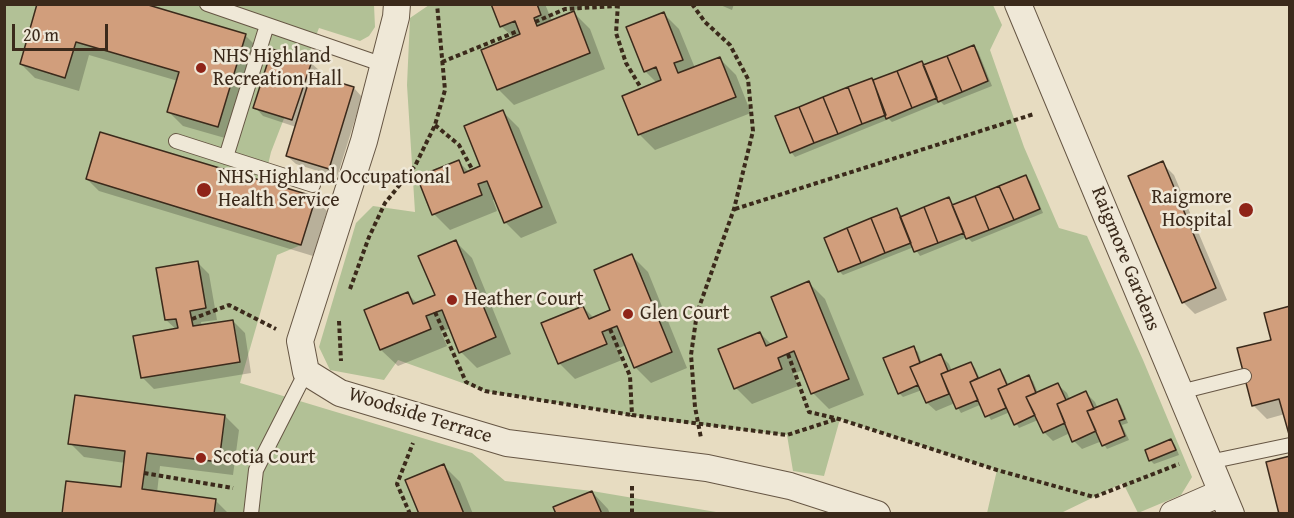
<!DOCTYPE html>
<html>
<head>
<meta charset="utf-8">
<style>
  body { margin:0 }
  #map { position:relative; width:1294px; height:518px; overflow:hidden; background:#e7dcc1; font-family:"Gentium Book Plus",serif }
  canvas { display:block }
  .frame { position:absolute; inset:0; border:6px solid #3b2a1b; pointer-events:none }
  .scale { position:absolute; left:12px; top:24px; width:96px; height:27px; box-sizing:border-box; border:3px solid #3b2a1b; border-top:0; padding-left:8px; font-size:18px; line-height:21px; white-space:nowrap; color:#3b2a1b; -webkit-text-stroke:4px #efe8d7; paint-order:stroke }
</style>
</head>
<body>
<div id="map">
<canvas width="1294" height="518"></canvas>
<div class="frame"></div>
<div class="scale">20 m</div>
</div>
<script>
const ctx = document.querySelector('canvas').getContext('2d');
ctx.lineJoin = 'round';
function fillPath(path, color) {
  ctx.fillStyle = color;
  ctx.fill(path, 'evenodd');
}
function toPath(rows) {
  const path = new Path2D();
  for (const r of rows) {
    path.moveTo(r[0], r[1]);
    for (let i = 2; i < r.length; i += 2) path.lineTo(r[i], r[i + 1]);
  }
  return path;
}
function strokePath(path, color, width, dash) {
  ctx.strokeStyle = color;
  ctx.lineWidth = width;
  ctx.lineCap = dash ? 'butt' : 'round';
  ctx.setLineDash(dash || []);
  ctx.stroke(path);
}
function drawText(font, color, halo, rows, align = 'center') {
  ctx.font = font + ' "Gentium Book Plus",serif';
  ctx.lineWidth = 5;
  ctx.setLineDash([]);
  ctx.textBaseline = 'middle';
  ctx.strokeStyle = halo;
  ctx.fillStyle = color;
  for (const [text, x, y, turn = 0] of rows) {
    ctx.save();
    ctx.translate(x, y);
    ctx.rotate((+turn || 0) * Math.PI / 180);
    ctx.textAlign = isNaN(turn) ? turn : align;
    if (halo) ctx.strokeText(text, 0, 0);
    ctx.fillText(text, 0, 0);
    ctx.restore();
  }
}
const green = toPath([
  [4,5,374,5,375,27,369,36,360,41,319,28,271,152,264,182,301,245,277,255,240,383,472,453,505,481,592,491,722,513,5,513],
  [429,5,993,5,1002,25,990,50,1024,147,1059,228,1087,236,1143,360,1192,477,1181,495,1138,513,1123,483,1061,513,987,513,997,470,840,419,824,476,793,471,787,435,661,420,485,391,398,360,384,380,330,370,319,347,356,223,373,206,415,212,407,85,410,18]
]);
const shadow = toPath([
  [39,4,245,35,259,49,232,140,183,126,169,112,178,81,89,55,79,91,35,78,21,64],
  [493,4,545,4,552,21,574,13,590,29,605,69,514,105,498,89,514,38,501,26],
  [567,4,588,4,573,11],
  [718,4,734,4,732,10],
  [663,13,679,29,695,68,720,59,736,75,751,113,655,150,639,134,657,83,645,71],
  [973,47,978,51,992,86,944,105,941,102,892,122,889,119,795,157,791,152,872,80,873,82,921,63,925,66],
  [311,63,320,71,318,77,354,88,362,97,337,177,296,164,287,156,296,127,263,116,255,107],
  [503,112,519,128,557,223,521,238,505,222,496,199,493,200,497,211,450,230,434,214,459,162,469,172,482,167],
  [1162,163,1174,175,1227,300,1195,314,1183,302],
  [1025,177,1030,181,1043,213,972,242,967,237,920,256,914,247,843,275,839,271,896,210,902,218,949,199,954,206],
  [87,179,315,199,327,211,313,256,99,191],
  [456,242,472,258,511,354,477,368,461,352,451,328,441,332,447,346,398,366,381,350,365,311,408,294,418,304,437,296],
  [632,256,648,272,687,368,651,383,635,367,626,345,617,349,622,360,575,379,559,363,583,307,594,318,612,311],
  [197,262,209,274,217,320,201,322,202,326,233,321,245,333,251,373,154,389,142,377,177,330,166,320],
  [809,283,825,299,864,395,829,409,813,393,803,370,793,374,798,386,752,404,736,388,760,333,772,345,789,338],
  [1273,341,1285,414,1267,419,1253,405],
  [913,348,918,352,922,364,941,356,949,364,952,371,971,363,975,368,980,379,1000,370,1004,375,1009,386,1028,377,1033,381,1038,393,1058,385,1067,393,1070,400,1086,393,1095,402,1098,409,1117,401,1121,405,1128,423,1122,425,1129,440,1107,449,1102,441,1082,449,1074,441,1070,433,1053,441,1044,432,1038,420,1019,428,1010,412,991,420,982,404,961,413,955,403,936,411,927,403,922,390,903,397,899,393],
  [225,416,239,430,233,475,160,466,157,493,215,500,229,514,64,514,122,489,125,463,84,457,70,443],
  [1171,441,1175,445,1179,455,1154,464,1150,460],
  [444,466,460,482,473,514,421,514],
  [592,492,608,509,610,514,558,514]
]);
const building = toPath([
  [37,4,145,4,246,34,218,127,167,112,179,72,76,42,65,78,20,64,37,4],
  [491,4,537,4,541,15,534,18,537,26,574,11,590,53,497,90,481,50,520,34,515,21,500,27,491,4],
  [664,12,683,60,674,63,678,73,720,57,736,97,638,135,622,96,661,80,656,67,644,72,626,27,664,12],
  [974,45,988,81,962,92,947,56,974,45],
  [272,49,312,61,292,120,253,108,272,49],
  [947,56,962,92,938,102,923,65,947,56],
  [922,61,937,98,912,108,897,71,922,61],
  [897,71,912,108,886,119,873,80,897,71],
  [311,74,354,87,329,169,286,156,311,74],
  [872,78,886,115,862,124,848,87,872,78],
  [848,87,862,124,838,134,823,97,848,87],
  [823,97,838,134,814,143,799,107,823,97],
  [799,107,814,143,790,153,775,116,799,107],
  [503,110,542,207,504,223,487,181,478,184,482,195,432,215,417,177,459,160,464,173,480,166,464,126,503,110],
  [100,132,316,197,301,245,86,179,100,132],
  [1163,161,1216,288,1182,303,1128,176,1163,161],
  [1026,175,1040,209,1014,220,999,186,1026,175],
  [999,186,1014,220,989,230,975,196,999,186],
  [975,196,989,230,966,239,952,205,975,196],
  [949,197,964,233,938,243,924,207,949,197],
  [924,207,938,243,914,252,900,217,924,207],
  [897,208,911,243,885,253,871,218,897,208],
  [871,218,885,253,861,263,847,228,871,218],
  [847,228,861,263,838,272,824,238,847,228],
  [456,240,496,337,459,353,442,310,426,316,431,329,380,350,364,310,408,292,413,304,435,295,418,256,456,240],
  [632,254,672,352,634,368,617,326,602,332,607,344,558,364,541,323,583,306,589,319,610,310,594,270,632,254],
  [198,261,206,308,190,311,193,326,233,320,240,362,141,378,133,336,178,328,176,319,165,320,156,268,198,261],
  [809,281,849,379,811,394,794,351,778,358,782,369,734,389,718,349,760,332,766,346,787,337,771,297,809,281],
  [1290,306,1290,438,1279,399,1252,406,1237,348,1271,340,1264,313,1290,306],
  [914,346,920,363,910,367,918,385,898,394,883,358,914,346],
  [941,354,948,371,941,374,949,394,926,403,910,367,941,354],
  [971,362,978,378,970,382,978,400,956,409,941,374,971,362],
  [1000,369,1007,385,998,389,1006,408,985,417,970,382,1000,369],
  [1029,375,1036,393,1026,397,1035,415,1014,425,998,389,1029,375],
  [1058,383,1066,400,1057,404,1065,423,1043,433,1026,397,1058,383],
  [1086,391,1094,409,1087,411,1096,431,1072,442,1057,404,1086,391],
  [75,395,225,415,219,462,147,453,142,489,216,499,214,514,62,514,66,481,121,487,125,451,68,444,75,395],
  [1117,399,1125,419,1119,421,1125,436,1102,446,1087,411,1117,399],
  [1171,439,1176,450,1149,461,1145,450,1171,439],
  [1290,456,1290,514,1279,514,1266,462,1290,456],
  [444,464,464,514,419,514,405,480,444,464],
  [592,491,602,514,556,514,553,507,592,491]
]);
const path = toPath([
  [618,4,616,33,626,63,641,88],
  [692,4,705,22,730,45,748,79,753,131,734,209,697,313,691,355,695,407,701,438],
  [535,22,565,9,617,6],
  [442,62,518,31],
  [435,125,459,145,472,169],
  [735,209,1034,114],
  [350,289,369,237,385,203,415,166,435,125,445,90,437,4],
  [435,312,466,382,485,391,632,415],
  [192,319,229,305,276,329],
  [339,321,341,361],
  [610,329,630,376,632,415,787,435,837,419],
  [788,354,809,412,839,419,997,470,1094,497,1179,464],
  [144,473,233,488],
  [632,486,632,514],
  [410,514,397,484,413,443]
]);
const service = toPath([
  [207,4,384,65],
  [176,141,313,185],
  [226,157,267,25],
  [1180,392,1244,376],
  [1209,462,1290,445],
  [251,514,256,470,306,372]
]);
const minor = toPath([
  [397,4,396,17,364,141,300,341,306,372,340,393,507,443,707,468,790,486,877,514],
  [1018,4,1231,514],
  [1173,514,1221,493]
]);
const markers = [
  [201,68,6,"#8f2418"],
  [204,190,8,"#8f2418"],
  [1246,210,8,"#8f2418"],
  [452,300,6,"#8f2418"],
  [628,314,6,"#8f2418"],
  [201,458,6,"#8f2418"]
];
const poiNames = [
  ["NHS Highland",213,57],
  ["Recreation Hall",213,80],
  ["NHS Highland Occupational",218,178],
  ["Health Service",218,201],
  ["Raigmore",1232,198,"right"],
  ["Hospital",1232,221,"right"],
  ["Heather Court",464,300],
  ["Glen Court",640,314],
  ["Scotia Court",213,458]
];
const streetNames = [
  ["Raigmore Gardens",1125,259,68],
  ["Woodside Terrace",420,416,17]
];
fillPath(green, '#b2c196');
fillPath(shadow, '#0003');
fillPath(building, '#d19e7c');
strokePath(building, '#3b2a1b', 1.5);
strokePath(service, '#665644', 16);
strokePath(minor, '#665644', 28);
strokePath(path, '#3b2a1b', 4, [4.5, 3]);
strokePath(service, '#efe8d7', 14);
strokePath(minor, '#efe8d7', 26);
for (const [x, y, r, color] of markers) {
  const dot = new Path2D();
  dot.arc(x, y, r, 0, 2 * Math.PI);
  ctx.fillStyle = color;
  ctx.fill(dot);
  strokePath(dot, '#efe8d7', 2);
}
drawText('20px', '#3b2a1b', '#efe8d7', poiNames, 'left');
drawText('20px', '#3b2a1b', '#efe8d7', streetNames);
</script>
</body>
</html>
